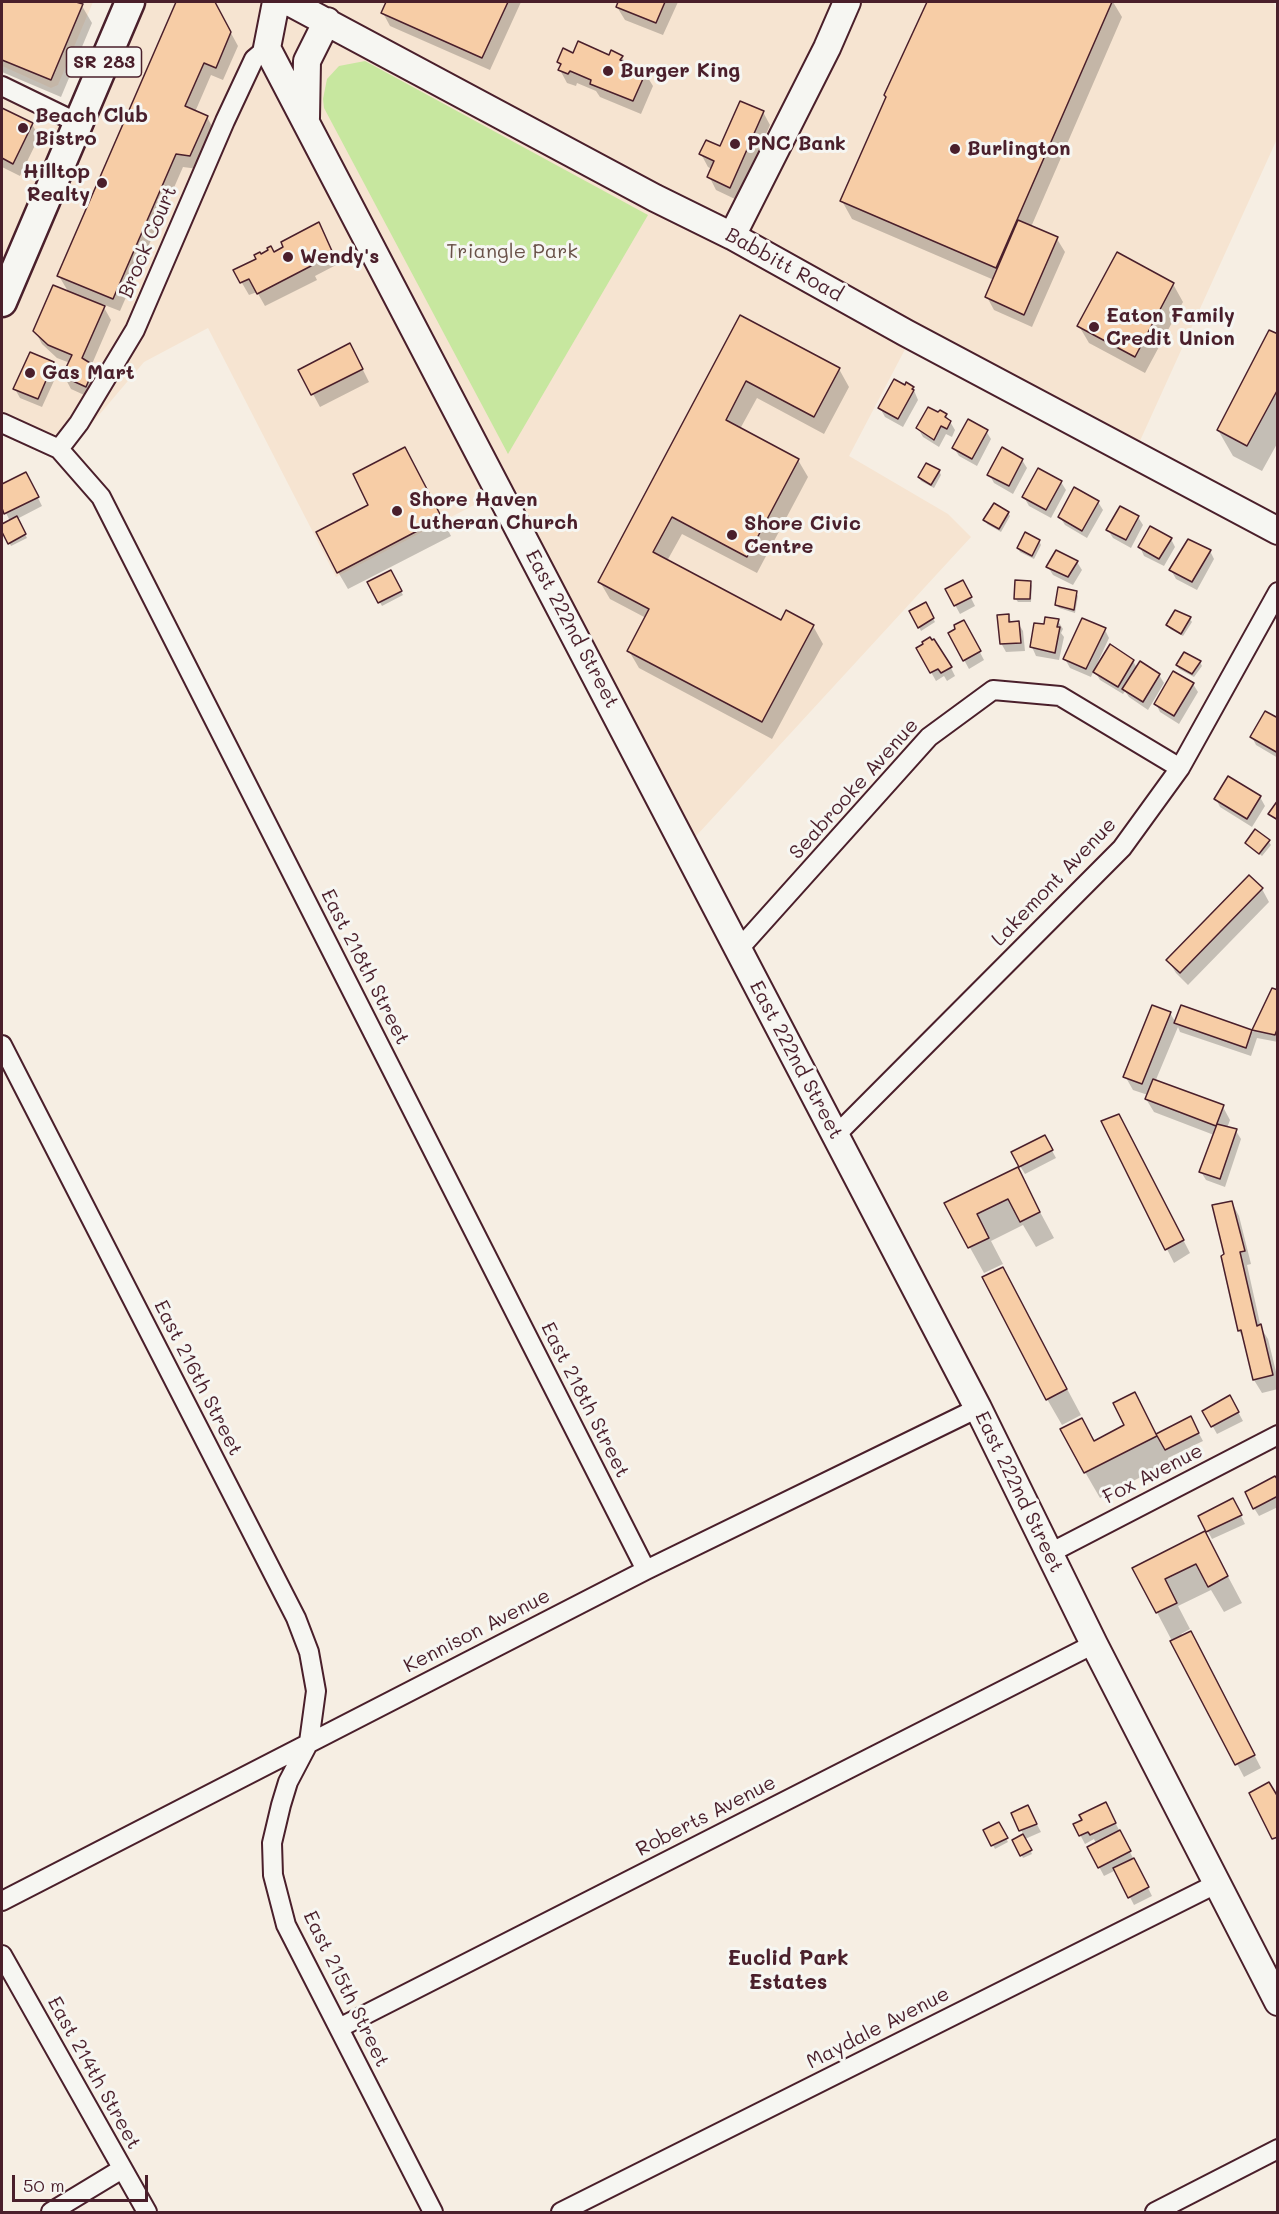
<!DOCTYPE html>
<html>
<head>
<meta charset="utf-8">
<style>
  body { margin:0 }
  #map { position:relative; width:1279px; height:2214px; overflow:hidden; background:#f6eee3; font-family:Mali,sans-serif }
  canvas { display:block }
  .frame { position:absolute; inset:0; border:3px solid #4a1f2b; pointer-events:none }
  .scale { position:absolute; left:12px; top:2175px; width:136px; height:27px; box-sizing:border-box; border:3px solid #4a1f2b; border-top:0; padding-left:8px; font-size:18px; line-height:21px; white-space:nowrap; color:#4a1f2b; -webkit-text-stroke:4px #f6f6f2; paint-order:stroke }
</style>
</head>
<body>
<div id="map">
<canvas width="1279" height="2214"></canvas>
<div class="frame"></div>
<div class="scale">50 m</div>
</div>
<script>
const ctx = document.querySelector('canvas').getContext('2d');
ctx.lineJoin = 'round';
function fillPath(path, color) {
  ctx.fillStyle = color;
  ctx.fill(path, 'evenodd');
}
function toPath(rows) {
  const path = new Path2D();
  for (const r of rows) {
    path.moveTo(r[0], r[1]);
    for (let i = 2; i < r.length; i += 2) path.lineTo(r[i], r[i + 1]);
  }
  return path;
}
function strokePath(path, color, width, dash) {
  ctx.strokeStyle = color;
  ctx.lineWidth = width;
  ctx.lineCap = dash ? 'butt' : 'round';
  ctx.setLineDash(dash || []);
  ctx.stroke(path);
}
function drawText(font, color, halo, rows, align = 'center') {
  ctx.font = font + ' Mali,sans-serif';
  ctx.lineWidth = 6;
  ctx.setLineDash([]);
  ctx.textBaseline = 'middle';
  ctx.strokeStyle = halo;
  ctx.fillStyle = color;
  for (const [text, x, y, turn = 0] of rows) {
    ctx.save();
    ctx.translate(x, y);
    ctx.rotate((+turn || 0) * Math.PI / 180);
    ctx.textAlign = isNaN(turn) ? turn : align;
    if (halo) ctx.strokeText(text, 0, 0);
    ctx.fillText(text, 0, 0);
    ctx.restore();
  }
}
const built = toPath([
  [2,2,93,2,58,85,51,88,2,66],
  [130,2,1273,2,1277,11,1277,139,1134,454,912,336,849,456,948,514,971,537,686,847,499,492,336,577,208,328,144,362,65,455,2,423,2,86,78,123]
]);
const green = toPath([
  [365,61,648,215,508,454,324,108,323,99,327,79,339,66]
]);
const shadow = toPath([
  [2,2,72,2,82,6,92,23,61,97,2,72],
  [177,2,214,2,238,46,223,80,211,75,195,112,207,117,214,130,198,169,183,167,120,311,102,304,111,320,92,364,101,380,93,399,71,389,64,376,70,363,57,358,42,344,35,331,69,293,59,276],
  [388,2,521,2,490,70,390,26,383,13],
  [620,2,678,2,663,35,625,20,617,7],
  [929,2,1113,2,1122,17,1031,227,1057,239,1065,252,1032,327,994,310,987,297,994,280,852,219,842,201],
  [574,55,622,57,626,65,645,73,653,86,641,114,600,97,596,91,577,83,576,86,567,83,560,70,562,66,559,61],
  [2,109,32,124,39,137,20,176,2,167],
  [763,112,770,125,737,200,716,190,709,176,712,169,708,167,701,154,721,148],
  [318,224,338,264,315,276,317,280,265,306,257,292,249,295,235,271,258,260,261,256,273,254],
  [1117,254,1173,284,1183,302,1145,373,1089,343,1079,326],
  [741,317,839,369,849,387,824,434,757,398,740,429,798,460,808,477,757,573,682,534,667,561,782,622,813,626,823,644,772,739,639,668,629,651,646,618,610,599,600,582],
  [1278,336,1278,442,1262,471,1233,456,1218,430],
  [357,358,369,382,320,407,300,370],
  [53,363,58,372,42,407,20,398,15,389],
  [905,387,913,388,918,400,903,427,885,417,880,408],
  [946,415,955,430,952,437,946,434,939,447,923,437,918,428],
  [986,431,991,439,977,466,959,456,954,448],
  [1022,460,1027,468,1013,494,994,483,989,474],
  [415,466,451,536,348,589,338,572,370,505],
  [939,471,941,475,934,488,921,481,919,477],
  [26,474,42,506,17,519,27,538,11,546,2,528,2,526,10,521,2,505,2,486],
  [1061,482,1066,490,1051,518,1029,506,1024,497],
  [1098,502,1103,510,1087,538,1065,525,1060,517],
  [1008,513,1010,516,1001,532,987,524,985,520],
  [1138,517,1143,525,1131,548,1113,538,1108,530],
  [1026,534,1039,541,1041,545,1034,559,1020,552,1018,548],
  [1171,539,1175,547,1164,566,1144,556,1140,547],
  [1210,551,1214,559,1197,590,1176,579,1171,570],
  [1077,562,1082,570,1073,585,1053,575,1048,567],
  [390,572,403,595,382,606,369,583],
  [1030,582,1032,586,1031,602,1018,602,1015,598],
  [947,590,967,590,975,606,960,614],
  [1076,593,1078,596,1075,613,1059,608,1057,605],
  [925,604,935,622,921,631,911,611],
  [1008,615,1012,623,1018,623,1023,631,1025,651,1006,652,1001,643],
  [1190,619,1192,622,1183,636,1170,629,1168,625],
  [1058,621,1063,629,1061,633,1064,637,1059,660,1036,656,1032,647,1045,626],
  [964,622,984,660,969,669,950,634],
  [1105,630,1109,638,1097,664,1133,661,1137,668,1159,675,1164,683,1148,710,1129,697,1125,691,1123,694,1100,680,1094,670,1091,677,1070,668,1065,659],
  [925,645,947,660,955,676,947,681,944,676,936,681,918,649],
  [1200,662,1202,666,1194,677,1179,669,1177,665],
  [1193,684,1198,692,1179,724,1160,712,1156,704],
  [1278,720,1278,758,1256,745,1252,737],
  [1228,778,1260,797,1265,806,1252,827,1220,807,1216,799],
  [1268,841,1271,845,1262,856,1247,843],
  [1262,889,1269,902,1188,985,1176,973,1168,960],
  [1273,990,1278,992,1278,1042,1257,1038,1251,1056,1180,1032,1178,1027,1155,1082,1223,1107,1230,1120,1227,1128,1236,1131,1241,1139,1225,1187,1206,1180,1201,1172,1214,1135,1154,1112,1146,1099,1148,1095,1133,1090,1125,1076,1170,1013,1176,1023,1182,1007,1253,1032],
  [1103,1122,1126,1129,1190,1253,1174,1263],
  [1049,1145,1056,1158,1025,1174,1020,1166],
  [1017,1169,1054,1238,1036,1247,1023,1225,991,1241,1003,1264,984,1273,946,1204],
  [1232,1203,1239,1216,1251,1264,1247,1265,1261,1328,1268,1339,1278,1380,1278,1389,1262,1393,1254,1380,1245,1340,1239,1331,1223,1257,1226,1256],
  [1003,1269,1081,1415,1062,1425,1047,1399],
  [1134,1394,1157,1436,1195,1426,1203,1441,1168,1458,1170,1462,1100,1498,1085,1472,1094,1442,1126,1426],
  [1230,1397,1243,1421,1217,1434,1204,1411],
  [1278,1482,1278,1507,1259,1516,1254,1508],
  [1237,1508,1245,1524,1212,1539,1200,1517],
  [1205,1533,1242,1603,1224,1612,1211,1590,1178,1606,1190,1629,1181,1634,1198,1645,1261,1768,1244,1777,1134,1569],
  [1110,1812,1152,1896,1134,1905,1116,1870,1104,1876,1089,1848,1096,1844,1094,1839,1085,1844,1075,1825],
  [1013,1813,1032,1815,1041,1832,1025,1839,1032,1854,1023,1858,1014,1840,1024,1836],
  [998,1824,1008,1842,995,1849,985,1830]
]);
const building = toPath([
  [2,2,76,2,83,4,51,80,2,60,2,2],
  [176,2,215,2,231,32,216,68,204,63,185,106,208,116,190,156,176,154,113,299,57,276,176,2],
  [386,2,508,2,482,58,381,13,386,2],
  [618,2,665,2,656,23,616,7,618,2],
  [927,2,1112,2,996,268,840,201,886,97,884,95,927,2],
  [578,41,609,55,611,50,623,56,620,60,646,72,633,101,590,84,591,80,570,71,568,74,558,70,561,64,557,62,563,48,573,53,578,41],
  [740,101,764,111,730,188,707,177,714,161,699,154,706,140,720,146,740,101],
  [2,108,33,123,13,164,2,158,2,108],
  [1018,220,1058,237,1024,315,985,297,1018,220],
  [319,222,332,251,309,263,311,266,257,294,249,279,240,283,233,270,256,259,254,255,260,252,261,254,268,250,267,248,271,246,274,252,283,247,281,242,319,222],
  [1117,252,1174,283,1135,357,1077,326,1117,252],
  [53,285,105,306,82,358,95,366,86,387,62,376,72,355,48,345,33,331,53,285],
  [740,315,840,368,814,417,746,381,726,420,799,459,747,557,672,517,653,552,781,620,786,610,814,625,762,722,627,651,649,609,598,582,740,315],
  [1269,330,1278,334,1278,389,1247,446,1217,430,1269,330],
  [350,343,363,369,311,395,298,370,350,343],
  [30,352,54,362,38,399,13,389,30,352],
  [894,379,905,385,906,382,914,387,912,389,914,390,898,419,878,408,894,379],
  [928,407,938,412,940,410,947,414,945,417,951,421,947,429,941,426,934,440,916,428,928,407],
  [968,419,988,430,972,459,952,448,968,419],
  [405,447,442,518,337,573,316,532,368,505,353,474,405,447],
  [1002,447,1023,459,1009,486,987,475,1002,447],
  [926,463,940,470,931,485,918,477,926,463],
  [1038,468,1062,481,1046,510,1022,497,1038,468],
  [26,472,39,497,4,514,2,508,2,484,26,472],
  [1074,487,1099,501,1082,531,1058,517,1074,487],
  [994,503,1009,512,999,529,983,520,994,503],
  [1120,506,1139,516,1126,540,1106,530,1120,506],
  [17,516,26,534,8,544,2,532,2,524,17,516],
  [1150,526,1172,538,1159,559,1138,547,1150,526],
  [1025,532,1040,540,1032,556,1017,548,1025,532],
  [1188,539,1211,550,1192,582,1169,570,1188,539],
  [1056,550,1078,561,1068,577,1046,567,1056,550],
  [391,570,402,591,378,603,367,582,391,570],
  [963,580,972,597,954,606,945,589,963,580],
  [1015,580,1031,581,1030,599,1014,599,1015,580],
  [1058,587,1077,591,1074,610,1055,605,1058,587],
  [926,602,934,618,918,628,909,611,926,602],
  [1175,610,1191,617,1181,634,1166,625,1175,610],
  [1009,614,1009,622,1019,621,1021,643,1000,644,997,615,1009,614],
  [1045,617,1059,619,1057,627,1060,627,1055,653,1030,647,1034,623,1044,624,1045,617],
  [1082,618,1106,628,1086,669,1063,659,1082,618],
  [964,620,981,651,963,661,948,633,955,629,954,625,964,620],
  [930,637,932,640,934,639,952,667,941,673,938,669,930,673,916,648,923,644,922,642,930,637],
  [1110,644,1134,660,1118,687,1093,672,1110,644],
  [1184,652,1201,661,1192,674,1176,665,1184,652],
  [1140,661,1160,674,1143,702,1122,689,1140,661],
  [1173,671,1194,683,1174,716,1154,704,1173,671],
  [1265,711,1278,718,1278,753,1250,737,1265,711],
  [1228,776,1261,796,1247,819,1214,799,1228,776],
  [1278,800,1278,820,1268,814,1278,800],
  [1255,829,1270,840,1259,854,1245,843,1255,829],
  [1249,875,1263,888,1180,973,1166,960,1249,875],
  [1272,988,1278,990,1278,1027,1275,1035,1252,1030,1272,988],
  [1152,1005,1171,1012,1142,1084,1123,1077,1152,1005],
  [1181,1005,1252,1030,1246,1048,1174,1023,1181,1005],
  [1153,1079,1224,1105,1216,1126,1145,1099,1153,1079],
  [1119,1114,1184,1240,1165,1250,1101,1121,1119,1114],
  [1217,1124,1237,1129,1220,1179,1199,1172,1217,1124],
  [1045,1135,1053,1150,1019,1167,1011,1152,1045,1135],
  [1018,1167,1040,1212,1020,1222,1008,1199,977,1214,989,1238,968,1248,944,1203,1018,1167],
  [1232,1201,1245,1251,1240,1252,1257,1326,1261,1324,1273,1375,1253,1380,1241,1330,1238,1331,1221,1256,1224,1254,1212,1205,1232,1201],
  [1003,1267,1067,1389,1046,1400,982,1277,1003,1267],
  [1135,1392,1157,1436,1084,1473,1060,1429,1082,1418,1094,1441,1124,1425,1113,1403,1135,1392],
  [1230,1395,1239,1412,1211,1427,1202,1411,1230,1395],
  [1191,1416,1199,1433,1165,1450,1156,1434,1191,1416],
  [1275,1476,1278,1480,1278,1496,1253,1509,1245,1492,1275,1476],
  [1233,1498,1242,1515,1206,1532,1198,1516,1233,1498],
  [1205,1531,1228,1576,1208,1587,1196,1564,1165,1579,1177,1603,1156,1613,1132,1568,1205,1531],
  [1191,1631,1255,1755,1235,1765,1170,1641,1191,1631],
  [1269,1782,1278,1797,1278,1837,1272,1839,1249,1793,1269,1782],
  [1106,1802,1116,1823,1090,1835,1088,1832,1079,1836,1073,1824,1082,1820,1079,1815,1106,1802],
  [1028,1805,1037,1824,1019,1831,1011,1813,1028,1805],
  [999,1822,1008,1838,991,1846,983,1830,999,1822],
  [1120,1830,1131,1851,1098,1868,1087,1847,1120,1830],
  [1023,1834,1032,1850,1020,1856,1012,1840,1023,1834],
  [1134,1858,1149,1887,1128,1898,1113,1868,1134,1858]
]);
const street = toPath([
  [2,86,78,123],
  [2,423,59,449,101,497,646,1570],
  [59,449,79,423,135,330,225,121,254,59,267,48],
  [738,950,929,737,993,690,1060,696,1180,768],
  [2,1045,296,1618,309,1652,316,1691,309,1742,288,1782,281,1805,272,1843,273,1875,286,1925,433,2212],
  [835,1136,1122,848,1180,768,1278,592],
  [1050,1553,1278,1435],
  [2,1901,646,1570,978,1408],
  [2,1955,147,2212],
  [339,2028,1094,1644],
  [51,2212,122,2169],
  [561,2212,1216,1884],
  [1155,2212,1278,2149]
]);
const secondary = toPath([
  [276,2,267,48,978,1408,1094,1644,1278,2002],
  [289,2,655,198,732,236,906,333,1278,531],
  [306,118,307,61,327,21],
  [732,236,827,48,847,2]
]);
const primary = toPath([
  [2,302,130,2]
]);
const markers = [
  [608,71,6,"#4a1f2b"],
  [23,128,6,"#4a1f2b"],
  [735,144,6,"#4a1f2b"],
  [955,149,6,"#4a1f2b"],
  [102,183,6,"#4a1f2b"],
  [288,257,6,"#4a1f2b"],
  [1094,327,6,"#4a1f2b"],
  [30,373,6,"#4a1f2b"],
  [397,511,6,"#4a1f2b"],
  [732,535,6,"#4a1f2b"]
];
const shields = [
  [104,62,75]
];
const shieldNames = [
  ["SR 283",104,62]
];
const poiNames = [
  ["Burger King",620,71],
  ["Beach Club",35,116],
  ["Bistro",35,139],
  ["PNC Bank",747,144],
  ["Burlington",967,149],
  ["Hilltop",90,172,"right"],
  ["Realty",90,195,"right"],
  ["Wendy's",300,257],
  ["Eaton Family",1106,316],
  ["Credit Union",1106,339],
  ["Gas Mart",42,373],
  ["Shore Haven",409,500],
  ["Lutheran Church",409,523],
  ["Shore Civic",744,524],
  ["Centre",744,547]
];
const streetNames = [
  ["Brock Court",148,242,-67],
  ["Babbitt Road",784,265,29],
  ["East 222nd Street",572,629,62],
  ["Seabrooke Avenue",854,789,-48],
  ["Lakemont Avenue",1054,882,-46],
  ["East 218th Street",365,967,63],
  ["East 222nd Street",796,1060,62],
  ["East 216th Street",198,1378,63],
  ["East 218th Street",585,1400,63],
  ["Fox Avenue",1153,1474,-27],
  ["East 222nd Street",1019,1492,64],
  ["Kennison Avenue",477,1631,-27],
  ["Roberts Avenue",706,1816,-27],
  ["East 215th Street",346,1989,64],
  ["Maydale Avenue",878,2028,-27],
  ["East 214th Street",94,2073,61]
];
const parkNames = [
  ["Triangle Park",512,252]
];
const neighbourhoodNames = [
  ["Euclid Park",788,1959],
  ["Estates",788,1983]
];
fillPath(built, '#f6e4d1');
fillPath(green, '#c7e79f');
fillPath(shadow, '#0003');
fillPath(building, '#f7cda6');
strokePath(building, '#4a1f2b', 1.5);
strokePath(street, '#4a1f2b', 22);
strokePath(secondary, '#4a1f2b', 30);
strokePath(primary, '#4a1f2b', 33);
strokePath(street, '#f6f6f2', 18);
strokePath(secondary, '#f6f6f2', 26);
strokePath(primary, '#f6f6f2', 28);
for (const [x, y, r, color] of markers) {
  const dot = new Path2D();
  dot.arc(x, y, r, 0, 2 * Math.PI);
  ctx.fillStyle = color;
  ctx.fill(dot);
  strokePath(dot, '#f6f6f2', 2);
}
for (const [x, y, w] of shields) {
  const box = new Path2D();
  box.roundRect(x - w / 2, y - 15, w, 30, 4.5);
  ctx.fillStyle = '#f6f6f2';
  ctx.fill(box);
  strokePath(box, '#4a1f2b', 1.5);
}
drawText('bold 18px', '#4a1f2b', null, shieldNames);
drawText('bold 20px', '#4a1f2b', '#f6f6f2', poiNames, 'left');
drawText('20px', '#4a1f2b', '#f6f6f2', streetNames);
drawText('20px', '#695148', '#f6f6f2', parkNames);
drawText('bold 21px', '#4a1f2b', '#f6f6f2', neighbourhoodNames);
</script>
</body>
</html>
